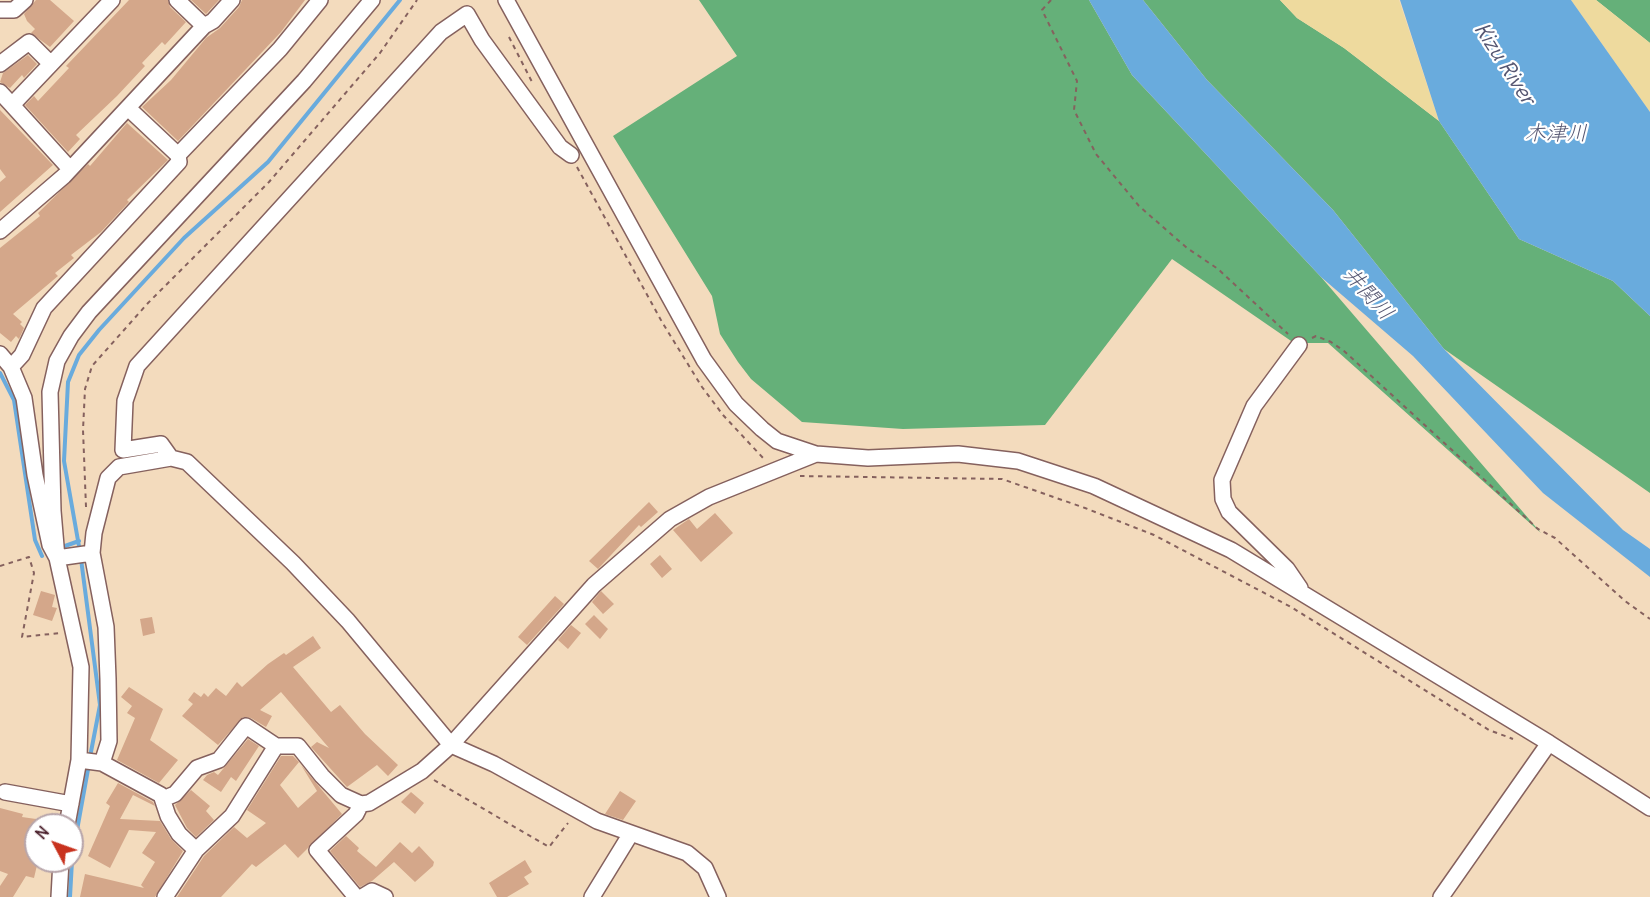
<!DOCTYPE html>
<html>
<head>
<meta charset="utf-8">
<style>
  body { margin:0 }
  #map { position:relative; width:1650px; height:897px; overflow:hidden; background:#f3dbbd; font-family:Delius,sans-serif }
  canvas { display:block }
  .north { position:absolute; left:24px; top:813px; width:60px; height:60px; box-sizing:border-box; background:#fff; border:2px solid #b7a5aa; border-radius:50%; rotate:311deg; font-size:16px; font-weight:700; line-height:24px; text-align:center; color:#4a1f2b }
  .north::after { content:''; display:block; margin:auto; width:21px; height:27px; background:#c8321e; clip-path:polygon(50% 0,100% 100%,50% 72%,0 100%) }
</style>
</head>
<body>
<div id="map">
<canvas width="1650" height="897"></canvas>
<div class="north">N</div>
</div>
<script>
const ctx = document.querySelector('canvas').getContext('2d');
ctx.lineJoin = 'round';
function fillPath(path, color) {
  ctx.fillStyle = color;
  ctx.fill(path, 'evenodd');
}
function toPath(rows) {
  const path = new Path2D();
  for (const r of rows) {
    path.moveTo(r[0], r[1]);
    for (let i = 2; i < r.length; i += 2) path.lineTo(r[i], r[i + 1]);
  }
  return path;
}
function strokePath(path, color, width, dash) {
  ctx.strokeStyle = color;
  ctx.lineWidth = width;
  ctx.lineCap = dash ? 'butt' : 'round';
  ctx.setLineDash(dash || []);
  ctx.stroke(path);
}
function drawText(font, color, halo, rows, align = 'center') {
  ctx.font = font + ' Delius,"Klee One",sans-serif';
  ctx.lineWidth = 4.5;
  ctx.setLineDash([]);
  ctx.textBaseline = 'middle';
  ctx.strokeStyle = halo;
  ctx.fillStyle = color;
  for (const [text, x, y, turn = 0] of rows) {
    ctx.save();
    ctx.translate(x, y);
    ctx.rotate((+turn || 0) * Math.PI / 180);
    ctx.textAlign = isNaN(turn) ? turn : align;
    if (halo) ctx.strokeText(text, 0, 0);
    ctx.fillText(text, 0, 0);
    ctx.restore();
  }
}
const forest = toPath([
  [699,0,1089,0,1132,75,1321,277,1541,533,1328,343,1294,343,1172,259,1045,425,903,429,802,422,751,379,738,362,720,334,712,296,613,136,737,56],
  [1143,0,1280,0,1297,18,1344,48,1439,121,1519,239,1613,281,1650,316,1650,493,1444,349,1333,210,1207,80],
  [1596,0,1650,0,1650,43]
]);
const sand = toPath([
  [1280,0,1399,0,1439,121,1344,48,1297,18],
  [1571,0,1596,0,1650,43,1650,112]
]);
const water = toPath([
  [1089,0,1143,0,1207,80,1333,210,1444,349,1623,530,1650,549,1650,577,1543,493,1413,356,1321,277,1132,75],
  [1400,0,1571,0,1650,112,1650,316,1613,281,1519,239,1439,121]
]);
const stream = toPath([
  [0,373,14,400,35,540,42,556],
  [65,546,79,541],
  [80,552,64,461,68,382,79,355,99,330,184,238,268,162,400,0],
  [81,559,100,705,90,757],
  [72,858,89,764],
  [70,897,72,861]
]);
const building = toPath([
  [36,0,50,0,74,21,50,47,31,33,35,29,27,21,24,14],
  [129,0,168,0,170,7,186,22,165,45,162,42,142,63,145,66,117,96,76,135,80,139,68,152,25,105,34,96,38,101,69,68,66,66],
  [191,0,219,0,206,14],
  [242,0,305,0,281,32,178,141,142,107,171,80,206,38,220,28,239,7],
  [28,55,37,64,24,78,22,75,10,88,0,82,3,73],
  [0,110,53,165,0,212,0,182,6,177,0,169],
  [127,123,168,160,127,200,129,202,101,232,71,255,74,258,55,273,58,276,13,314,22,322,20,324,24,328,19,339,16,336,11,342,0,333,0,248,40,216,38,213,88,164,90,166],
  [649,502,658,512,641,527,639,525,598,569,589,561],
  [715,513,733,533,701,562,673,530,689,519,697,529],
  [660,555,672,569,662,578,650,564],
  [41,591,55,595,52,607,57,608,52,621,33,615],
  [601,591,614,604,603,614,592,602],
  [555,596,564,604,527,645,518,637],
  [594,615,608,629,600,639,585,624],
  [152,617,155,633,143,636,140,619],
  [571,625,581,633,568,649,558,640],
  [313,636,321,648,293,667,331,712,340,705,365,734,398,765,388,776,377,765,347,787,311,747,317,742,329,748,281,692,260,710,272,716,266,727,251,718,243,717,218,745,182,716,193,704,188,700,194,692,201,697,204,693,208,697,216,688,226,696,237,682,242,687,268,664,284,653,286,655],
  [129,687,163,709,150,740,178,760,159,783,117,760,135,718,127,713,132,706,121,697],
  [248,739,259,746,236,781,231,777,221,792,203,780,207,775,214,772,218,775],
  [281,756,293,756,299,762,280,785,298,808,317,791,301,765,342,814,298,858,285,844,256,867,252,864,221,897,177,897,204,856,234,827,247,838,266,823,247,810],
  [118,783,153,802,155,806,133,795,120,819,160,821,171,839,183,851,155,897,80,897,85,874,144,888,141,885,155,862,142,853,156,832,129,830,110,868,88,856,110,806,106,803],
  [191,790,210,806,206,811,214,820,196,837,187,828,175,805],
  [620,791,636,801,623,820,605,814],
  [411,792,424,803,415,814,401,802],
  [0,808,23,814,22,817,36,819,38,861,34,878,26,876,13,897,0,897,0,886,8,874,0,871],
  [346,836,359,848,357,851,376,867,400,842,412,853,419,846,434,862,433,866,415,882,394,862,372,881,360,887,330,851],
  [525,860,532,872,524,877,529,884,507,897,497,897,489,883]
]);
const path = toPath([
  [1051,0,1042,10,1077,81,1074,110,1096,154,1139,206,1187,248,1218,269,1288,334],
  [509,37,532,82],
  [577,167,662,322,702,387,723,415,764,459],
  [1312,338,1316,336,1331,342,1344,351,1538,529,1555,538,1625,601,1650,619],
  [800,476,1002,479,1085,508,1154,535,1291,607,1489,730,1513,739],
  [86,507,83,430,85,389,92,366,148,303,269,182,380,53,417,0],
  [0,566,29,557,34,573,22,637,60,633],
  [434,780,549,847,568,823]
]);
const minor = toPath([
  [177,0,204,26],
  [506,0,704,360,736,404,762,429,777,441,816,454],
  [0,10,14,10,25,0],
  [0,64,29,42,51,64,112,0],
  [51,64,12,105,70,169],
  [0,92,12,105],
  [178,155,280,49,320,0],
  [0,231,64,176,204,26,213,21,232,0],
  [1299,345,1254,406,1222,480,1223,499,1229,512,1287,569,1300,588],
  [0,354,11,367,24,398,35,475,50,545,57,558,92,553],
  [11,367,22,355,44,308,179,162,178,155,128,108],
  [171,458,161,444,123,450,125,401,137,366,441,32,467,14,482,40,560,147,571,155],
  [1549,743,1650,808],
  [79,760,102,763,161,795,168,816,179,834,196,850],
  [102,763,109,741,108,679,106,627,92,553,94,533,108,478,119,467,171,458,187,462,293,563,348,621,451,745,494,764,597,821,687,853,705,868,718,897],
  [5,792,71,804],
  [163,799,175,794,197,768,219,760,246,726,276,746],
  [67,825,79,760,81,667,57,558,53,511,50,392,57,361,71,336,89,312,304,81,372,0],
  [59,897,61,861],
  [165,897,196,850,232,816,276,746,298,746,322,776,341,795,361,804,369,803,422,771,451,745,594,585,670,519,709,497,816,454,868,458,958,454,1018,461,1094,486,1231,550,1549,743,1441,897],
  [356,897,317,850,356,814,361,804],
  [362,897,372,891,385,897],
  [592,897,630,835]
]);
const waterNames = [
  ["Kizu River",1504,64,57],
  ["木津川",1556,134],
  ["井関川",1368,294,48]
];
fillPath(forest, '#65b079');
fillPath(sand, '#eeda9e');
fillPath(water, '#69abdd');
strokePath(stream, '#69abdd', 4);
fillPath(building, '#d4a78a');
strokePath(minor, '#85615e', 18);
strokePath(path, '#85615e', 2, [4.5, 4.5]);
strokePath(minor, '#fff', 15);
drawText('italic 21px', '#565772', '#fff', waterNames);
</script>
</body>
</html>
